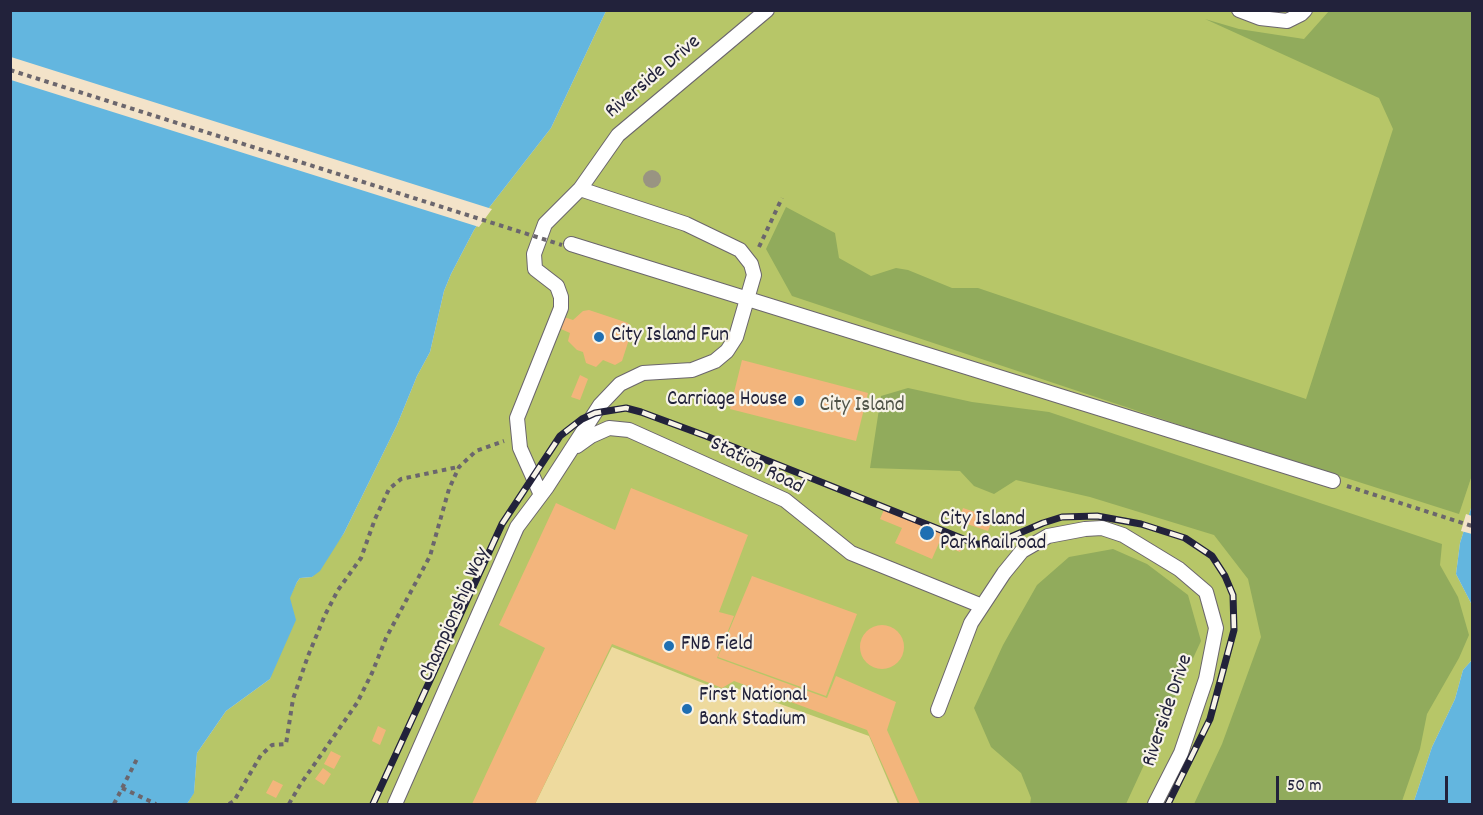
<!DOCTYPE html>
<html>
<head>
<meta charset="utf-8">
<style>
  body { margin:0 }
  #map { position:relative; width:1483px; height:815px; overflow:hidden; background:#f3e3c9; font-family:Dekko,sans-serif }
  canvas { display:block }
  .frame { position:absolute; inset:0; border:12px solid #22223b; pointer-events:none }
  .scale { position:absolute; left:1276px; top:776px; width:172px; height:27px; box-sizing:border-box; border:3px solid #22223b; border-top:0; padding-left:8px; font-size:18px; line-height:21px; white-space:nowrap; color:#22223b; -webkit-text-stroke:4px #f7f3e8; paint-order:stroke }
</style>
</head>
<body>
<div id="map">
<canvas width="1483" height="815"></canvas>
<div class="frame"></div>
<div class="scale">50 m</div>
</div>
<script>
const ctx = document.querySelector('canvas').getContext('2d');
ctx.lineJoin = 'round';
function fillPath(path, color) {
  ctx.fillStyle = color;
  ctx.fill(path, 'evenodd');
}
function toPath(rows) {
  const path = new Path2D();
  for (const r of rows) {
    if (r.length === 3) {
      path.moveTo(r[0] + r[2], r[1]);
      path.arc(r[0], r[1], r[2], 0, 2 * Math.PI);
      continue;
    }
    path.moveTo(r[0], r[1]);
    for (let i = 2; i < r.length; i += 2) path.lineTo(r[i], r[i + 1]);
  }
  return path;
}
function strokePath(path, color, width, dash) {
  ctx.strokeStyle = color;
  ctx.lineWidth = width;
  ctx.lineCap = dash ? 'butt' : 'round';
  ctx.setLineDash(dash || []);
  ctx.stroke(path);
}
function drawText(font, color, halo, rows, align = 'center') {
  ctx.font = font + ' Dekko,sans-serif';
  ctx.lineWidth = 4.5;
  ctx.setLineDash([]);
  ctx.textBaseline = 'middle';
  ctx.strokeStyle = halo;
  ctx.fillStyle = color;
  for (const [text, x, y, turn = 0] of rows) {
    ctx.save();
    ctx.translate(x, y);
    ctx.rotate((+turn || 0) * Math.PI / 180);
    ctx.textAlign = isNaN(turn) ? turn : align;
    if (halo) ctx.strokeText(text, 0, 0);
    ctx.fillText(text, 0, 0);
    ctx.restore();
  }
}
const green = toPath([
  [606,11,1472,11,1472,505,1460,543,1456,574,1472,605,1472,660,1463,670,1455,699,1432,747,1413,804,187,804,194,792,197,753,226,711,270,679,289,598,297,582,300,578,312,577,344,533,397,425,417,376,430,352,444,291,451,274,474,230,488,209,551,128]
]);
const forest = toPath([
  [1464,10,1472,12,1472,475,1459,514,1183,426,792,296,766,249,786,207,835,233,839,258,871,276,896,268,908,270,952,288,978,288,1306,399,1393,129,1379,98,1205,19,1239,29,1304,39,1329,11],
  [908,388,972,402,1049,412,1442,544,1440,565,1458,597,1469,635,1459,658,1427,714,1420,749,1401,804,1194,804,1222,744,1261,637,1248,579,1214,535,1090,497,1016,480,994,494,974,486,960,471,870,468,881,396],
  [1113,549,1147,564,1188,595,1201,641,1126,804,1030,804,1031,798,1021,773,991,747,974,708,1003,645,1037,585,1069,557]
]);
const sand = toPath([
  [612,647,723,691,733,687,869,736,898,804,535,804]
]);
const water = toPath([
  [10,11,606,11,551,128,488,209,474,230,451,274,444,291,430,352,417,376,397,425,344,533,320,571,312,577,300,578,297,582,290,598,296,620,270,679,226,711,197,753,194,793,187,804,11,804],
  [1472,505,1472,605,1456,574,1460,543],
  [1472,660,1472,804,1413,804,1432,747,1455,699,1463,670]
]);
const pier = toPath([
  [11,57,492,209,479,227,11,80],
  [1466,514,1472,516,1472,534,1461,531]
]);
const building = toPath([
  [589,310,628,323,632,330,622,361,615,365,603,360,596,367,586,363,583,352,577,350,568,341,570,333,561,329,564,317,573,320,583,311],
  [742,360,868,393,856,441,730,409],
  [580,375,588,379,580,400,571,397],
  [631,488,748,535,719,612,734,616,717,658,827,698,836,676,896,702,887,730,920,804,900,804,867,730,734,681,722,688,612,644,535,804,472,804,545,648,499,625,556,503,615,530],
  [886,505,966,538,960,552,939,543,932,559,895,543,902,528,880,519],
  [963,508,993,518,988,531,958,521],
  [752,576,857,614,826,696,718,657],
  [882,647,22],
  [378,726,386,730,380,745,372,741],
  [331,751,341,756,334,769,324,764],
  [323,768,331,774,324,785,315,779],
  [273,780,283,785,276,798,266,793]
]);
const path = toPath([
  [759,247,782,198],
  [1347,486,1472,526],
  [122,788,156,804],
  [114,804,137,759],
  [229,804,234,801,261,755,272,745,286,744,293,699,308,656,325,615,338,590,361,558,375,519,389,489,401,479,458,467],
  [289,804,300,785,357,703,372,673,386,638,430,556,449,489,459,467,476,451,504,441]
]);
const lane = toPath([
  [1239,10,1260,18,1287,21,1301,14,1305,10],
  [571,244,1333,481],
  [577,446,591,436,609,428,629,430,785,500,851,553,982,606],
  [541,495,520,448,517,418,561,308,561,297,557,286,535,269,534,254,545,224,580,189,618,135,767,10],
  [938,710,971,623,1004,573,1022,551,1048,536,1085,529,1102,528,1123,535,1179,569,1206,592,1216,628,1206,679,1181,753,1155,804],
  [395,804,517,527,547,487,600,405,620,384,643,373,692,370,715,361,727,351,736,337,754,275,751,264,740,250,686,224,580,189]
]);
const rail = toPath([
  [373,804,502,524,560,436,582,419,595,413,626,408,641,412,706,436,976,544,994,544,1043,523,1062,517,1097,516,1141,524,1185,538,1212,556,1225,576,1233,595,1234,630,1210,719,1168,804]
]);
const pathBridge = toPath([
  [10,70,562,245]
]);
const trees = [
  [652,179]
];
const markers = [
  [599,337,6,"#1f6fb2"],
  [799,401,6,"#1f6fb2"],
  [927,533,8,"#1f6fb2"],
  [669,646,6,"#1f6fb2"],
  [687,709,6,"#1f6fb2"]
];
const streetNames = [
  ["Riverside Drive",654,78,-40],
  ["Station Road",756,467,27],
  ["Championship Way",456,615,-66],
  ["Riverside Drive",1169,711,-71]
];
const poiNames = [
  ["City Island Fun",611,337],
  ["Carriage House",787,401,"right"],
  ["City Island",940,521],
  ["Park Railroad",940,545],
  ["FNB Field",681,646],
  ["First National",699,697],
  ["Bank Stadium",699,721]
];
const parkNames = [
  ["City Island",862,407]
];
fillPath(green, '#b7c668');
fillPath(forest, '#91ab5c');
fillPath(sand, '#eeda9e');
fillPath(water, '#63b6df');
fillPath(pier, '#f3e3c9');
fillPath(building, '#f3b57c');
strokePath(lane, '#6b666d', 16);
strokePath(path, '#6b666d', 4, [4.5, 4.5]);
strokePath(lane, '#fff', 14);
strokePath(rail, '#22223b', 7);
strokePath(rail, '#f7f3e8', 4.5, [14]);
strokePath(pathBridge, '#6b666d', 4, [4.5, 4.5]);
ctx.fillStyle = '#999482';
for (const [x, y] of trees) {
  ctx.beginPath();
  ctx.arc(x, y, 9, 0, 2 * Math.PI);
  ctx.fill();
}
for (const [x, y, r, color] of markers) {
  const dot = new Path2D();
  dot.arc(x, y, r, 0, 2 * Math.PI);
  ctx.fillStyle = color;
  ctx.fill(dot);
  strokePath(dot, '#f7f3e8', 2);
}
drawText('21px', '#22223b', '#f7f3e8', streetNames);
drawText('21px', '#22223b', '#f7f3e8', poiNames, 'left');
drawText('21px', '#4f5348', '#f7f3e8', parkNames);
</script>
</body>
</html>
